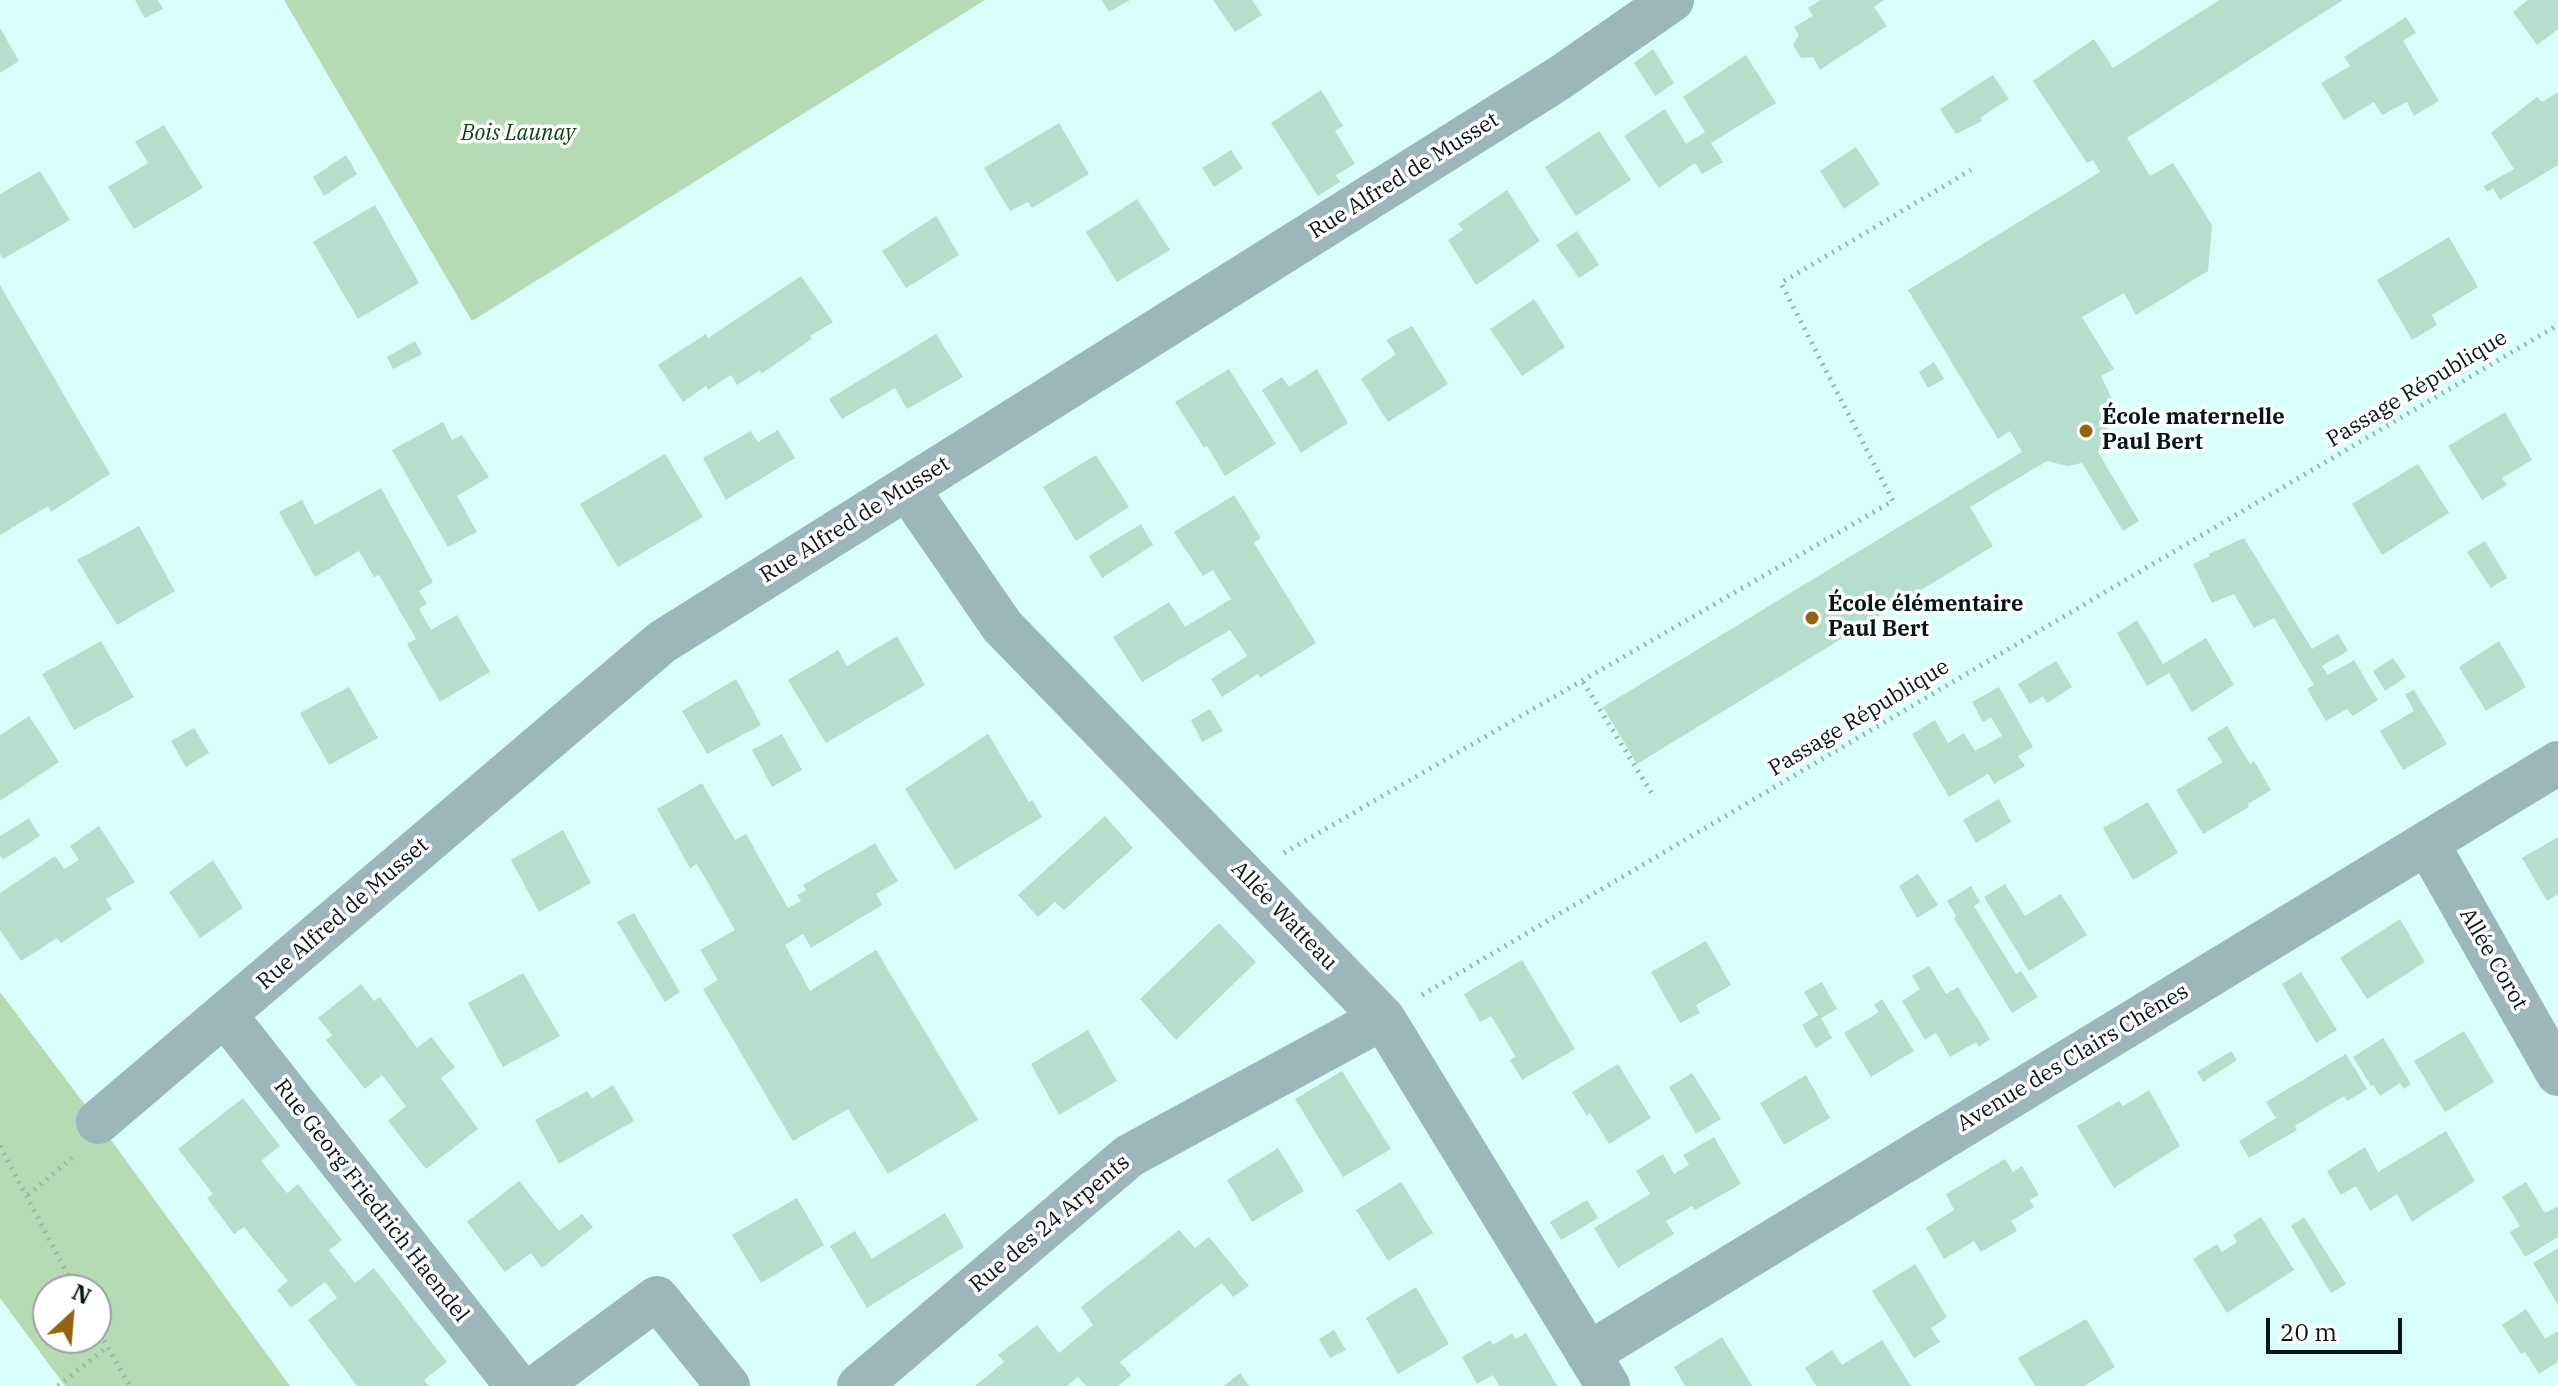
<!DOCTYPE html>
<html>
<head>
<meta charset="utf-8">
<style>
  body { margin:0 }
  #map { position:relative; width:2558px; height:1386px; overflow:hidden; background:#d8fffa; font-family:"IBM Plex Serif",serif }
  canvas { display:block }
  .north { position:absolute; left:32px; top:1274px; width:80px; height:80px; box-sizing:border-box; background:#fff; border:2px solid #9ba2a1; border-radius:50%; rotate:26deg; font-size:22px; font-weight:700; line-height:32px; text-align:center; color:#041615 }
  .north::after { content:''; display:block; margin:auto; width:28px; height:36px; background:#926410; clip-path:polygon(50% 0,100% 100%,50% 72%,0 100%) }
  .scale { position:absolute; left:2266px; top:1318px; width:136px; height:36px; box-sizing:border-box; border:4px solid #041615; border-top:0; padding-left:10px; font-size:24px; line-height:28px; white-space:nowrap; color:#041615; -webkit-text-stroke:6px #fff; paint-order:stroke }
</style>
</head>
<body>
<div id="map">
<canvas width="2558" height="1386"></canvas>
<div class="north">N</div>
<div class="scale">20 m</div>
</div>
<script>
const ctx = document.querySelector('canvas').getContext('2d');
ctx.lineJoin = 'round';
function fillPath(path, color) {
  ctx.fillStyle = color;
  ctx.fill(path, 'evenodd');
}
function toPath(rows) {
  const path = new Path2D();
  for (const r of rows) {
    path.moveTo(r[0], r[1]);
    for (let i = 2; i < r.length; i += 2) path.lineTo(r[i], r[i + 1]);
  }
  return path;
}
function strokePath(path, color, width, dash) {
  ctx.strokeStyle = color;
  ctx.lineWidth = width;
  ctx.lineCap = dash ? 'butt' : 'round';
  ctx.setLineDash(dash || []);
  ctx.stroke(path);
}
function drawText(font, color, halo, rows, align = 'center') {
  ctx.font = font + ' "IBM Plex Serif",serif';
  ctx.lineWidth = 7;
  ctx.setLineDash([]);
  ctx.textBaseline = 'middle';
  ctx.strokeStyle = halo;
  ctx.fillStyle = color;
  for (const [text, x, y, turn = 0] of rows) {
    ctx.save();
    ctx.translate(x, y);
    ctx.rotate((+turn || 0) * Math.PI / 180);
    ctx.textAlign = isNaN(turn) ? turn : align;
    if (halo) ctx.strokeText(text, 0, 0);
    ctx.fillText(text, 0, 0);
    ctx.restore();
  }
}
const green = toPath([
  [284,0,985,0,472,321],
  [0,992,98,1122,290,1386,65,1386,0,1298],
  [48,1290,96,1290,96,1338,48,1338]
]);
const building = toPath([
  [135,0,158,0,163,9,145,18],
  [1102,0,1130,0,1109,12],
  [1213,0,1252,0,1262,15,1235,32],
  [1821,0,1884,0,1874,7,1887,26,1820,70,1813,57,1801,58,1793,45,1799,35,1794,27,1813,16,1808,8],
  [2219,0,2343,0,2127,138,2150,176,2173,163,2212,225,2208,271,2136,315,2124,293,2082,317,2114,369,2101,376,2112,399,2102,405,2108,427,2098,452,2139,521,2123,531,2082,463,2067,466,2047,461,1970,507,1993,546,1637,764,1603,707,2022,452,2010,431,1998,439,1908,290,2100,172,2093,160,2087,163,2033,81,2094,39,2113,68],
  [2528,0,2558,0,2558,29,2537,45,2513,12],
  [2406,17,2416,33,2403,41,2439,101,2414,116,2407,102,2382,115,2374,102,2344,120,2321,83,2350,66,2344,57],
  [0,28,19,61,0,73],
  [1653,49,1674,83,1655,96,1634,63],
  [1746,55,1776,103,1711,143,1723,162,1702,174,1695,163,1659,188,1624,136,1665,109,1686,144,1705,132,1683,97],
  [1993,75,2009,99,1980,118,1982,121,1956,134,1940,109],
  [1321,90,1343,126,1335,131,1355,164,1336,175,1340,182,1318,196,1271,123],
  [2558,92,2558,165,2500,200,2493,188,2487,192,2484,186,2514,169,2491,133,2537,97,2542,102],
  [1059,123,1089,174,1032,208,1028,202,1010,211,984,168],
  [164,125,203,188,134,229,108,187,148,163,135,142],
  [1599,131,1631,180,1576,216,1545,167],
  [1856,147,1880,184,1844,209,1820,171],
  [1231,150,1243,168,1214,187,1202,168],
  [346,155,357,174,324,196,313,177],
  [40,171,70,220,3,259,0,254,0,194],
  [1507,190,1540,241,1476,285,1448,240,1463,230,1458,224],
  [1137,199,1170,250,1117,282,1086,232],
  [375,205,419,283,358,319,313,242],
  [936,216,959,255,906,288,882,251],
  [1577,231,1599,265,1579,278,1556,245],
  [2449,237,2478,287,2432,315,2437,325,2412,340,2377,280],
  [801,276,833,322,810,336,812,339,761,374,760,370,737,385,731,375,708,390,706,386,683,402,658,365,706,334,708,338],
  [0,285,110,474,51,512,48,506,0,535],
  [1534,299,1565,347,1522,376,1490,329],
  [1412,326,1448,384,1388,422,1361,379,1396,354,1386,340],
  [936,334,963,377,907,409,895,388,842,419,829,399],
  [415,341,422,354,393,369,387,357],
  [1934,362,1944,379,1928,388,1919,372],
  [1229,369,1276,444,1225,476,1207,446,1204,448,1175,402],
  [1317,369,1348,423,1301,453,1262,390,1282,377,1289,387],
  [2505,412,2532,460,2502,478,2507,485,2482,500,2448,446],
  [443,422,452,440,462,435,489,477,457,496,477,532,448,547,392,450],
  [778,430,795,458,726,500,703,458,751,431,758,442],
  [665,454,703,517,618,567,580,504],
  [1096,455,1129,507,1076,541,1043,487],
  [2418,464,2449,513,2382,555,2352,504],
  [381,488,433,582,419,591,427,604,419,609,431,630,457,615,490,672,440,702,407,644,416,639,379,575,374,577,359,551,315,577,279,512,302,500,315,525],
  [1234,495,1261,538,1254,543,1316,643,1260,678,1258,674,1222,697,1211,679,1247,656,1230,630,1142,682,1113,637,1169,602,1185,627,1231,599,1213,570,1203,576,1174,532],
  [1141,524,1153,545,1102,578,1089,556],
  [139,526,175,591,117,625,77,560],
  [2244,538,2312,649,2338,634,2348,651,2322,666,2328,675,2354,660,2378,700,2353,716,2347,709,2326,721,2307,689,2314,685,2274,618,2254,628,2234,594,2212,603,2193,564,2210,556,2209,554],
  [2485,541,2507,578,2491,588,2467,552],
  [2137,620,2163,664,2206,638,2234,685,2192,712,2169,673,2147,686,2117,633],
  [897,636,925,685,826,743,788,680,838,650,847,666],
  [101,641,134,697,74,730,42,674],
  [2499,641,2526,687,2486,711,2459,667],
  [2393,658,2406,677,2385,691,2373,671],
  [2056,661,2072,687,2047,703,2043,696,2030,704,2018,684],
  [736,679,761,725,707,754,682,711],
  [349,687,378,738,329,765,300,713],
  [1999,687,2033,747,2018,756,2025,766,1994,784,1988,774,1949,797,1912,734,1935,720,1948,743,1964,733,1975,751,2002,736,1991,717,1983,722,1972,702],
  [2414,690,2447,744,2403,770,2380,731,2414,711,2405,694],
  [1210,709,1223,731,1202,742,1191,720],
  [29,716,59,762,0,801,0,735],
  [2227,726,2250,764,2254,761,2271,790,2248,804,2249,807,2203,834,2176,790,2223,762,2207,738],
  [194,728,209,753,186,767,171,741],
  [782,734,802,770,772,787,752,750],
  [988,734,1029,802,1032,800,1042,817,955,870,905,789],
  [702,783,735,840,746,834,788,908,801,901,797,895,806,890,803,885,875,843,898,881,876,894,882,905,811,948,803,934,785,945,810,991,876,950,978,1120,888,1174,848,1109,793,1141,703,989,718,980,700,950,735,930,697,864,690,868,657,809],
  [1999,799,2011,822,1976,843,1963,820],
  [2148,802,2178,853,2133,880,2103,828],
  [1105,816,1133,848,1064,910,1055,902,1038,917,1018,895],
  [29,818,40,836,3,860,0,856,0,836],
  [99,826,135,882,106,899,112,909,61,943,57,938,21,961,0,930,0,893,55,856,64,869,79,860,70,846],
  [563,830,591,883,539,912,511,860],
  [2558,837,2558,894,2547,901,2522,858],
  [213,860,243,908,200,938,169,892],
  [1918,874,1938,905,1917,918,1899,886],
  [2005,884,2025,916,2061,894,2087,935,2029,971,1984,897],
  [1971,886,1980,902,1974,906,2016,974,2021,971,2038,997,2012,1013,1954,918,1956,916,1947,901],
  [634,913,680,992,665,1002,617,922],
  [2400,919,2425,962,2367,999,2340,958],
  [1219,923,1256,962,1176,1040,1140,999],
  [1706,941,1731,985,1696,1005,1700,1013,1680,1023,1651,972],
  [1522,960,1575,1049,1522,1080,1510,1060,1516,1057,1491,1016,1480,1022,1464,994],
  [1929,966,1946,994,1958,987,1990,1039,1979,1047,1976,1042,1950,1057,1936,1033,1925,1040,1902,1001,1920,989,1912,976],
  [2301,972,2337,1030,2316,1043,2282,984],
  [523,973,560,1036,503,1067,468,1003],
  [1822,982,1837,1009,1821,1018,1832,1038,1816,1048,1802,1025,1818,1015,1804,992],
  [361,984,374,1001,380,997,417,1048,431,1037,455,1067,441,1078,478,1129,426,1169,388,1121,406,1106,382,1075,365,1089,326,1040,332,1035,318,1018],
  [1882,999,1914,1051,1871,1077,1844,1033,1879,1012,1874,1005],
  [1088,1030,1117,1081,1059,1115,1031,1064],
  [2464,1031,2494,1082,2445,1112,2414,1061],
  [2383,1038,2411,1084,2404,1089,2400,1083,2380,1096,2373,1085,2371,1086,2353,1057],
  [2231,1051,2237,1060,2203,1082,2197,1072],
  [2346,1054,2367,1089,2347,1101,2344,1096,2295,1126,2297,1130,2249,1158,2239,1141,2276,1118,2266,1102],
  [1618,1064,1651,1118,1609,1144,1590,1113,1587,1116,1572,1092],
  [1342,1071,1391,1149,1343,1177,1295,1099],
  [1692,1073,1721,1119,1696,1134,1669,1087],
  [1806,1075,1830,1118,1784,1145,1760,1103],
  [613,1085,634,1121,559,1164,535,1120,587,1091,592,1098],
  [2149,1090,2180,1146,2114,1188,2077,1126,2119,1101,2123,1106],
  [243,1098,280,1146,261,1161,287,1193,298,1184,342,1240,329,1250,355,1283,374,1268,447,1362,424,1380,429,1386,357,1386,308,1320,337,1298,325,1282,291,1308,277,1290,288,1281,244,1227,234,1234,207,1198,213,1194,178,1149],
  [2446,1131,2475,1181,2412,1222,2397,1194,2370,1211,2356,1186,2341,1195,2327,1171,2365,1147,2378,1172],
  [1714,1137,1741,1184,1695,1210,1692,1206,1666,1221,1674,1234,1618,1268,1594,1228,1650,1194,1636,1171,1663,1154,1674,1174,1689,1165,1683,1155],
  [1278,1148,1304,1191,1252,1222,1227,1180],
  [2005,1159,2013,1172,2022,1166,2039,1195,2030,1200,2034,1207,2011,1221,2017,1231,1981,1252,1974,1241,1944,1259,1926,1228,1954,1210,1946,1194],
  [519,1181,559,1231,582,1214,593,1227,542,1268,531,1253,505,1272,467,1222],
  [1401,1182,1433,1233,1388,1261,1356,1210],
  [2526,1182,2545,1213,2558,1206,2558,1237,2525,1257,2510,1232,2520,1226,2502,1197],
  [797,1198,824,1245,761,1283,732,1235],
  [1587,1200,1598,1218,1561,1240,1550,1222],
  [945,1213,964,1247,867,1308,830,1246,855,1231,872,1259],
  [2261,1217,2294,1270,2227,1313,2193,1259,2217,1244,2222,1252,2237,1242,2233,1235],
  [2304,1217,2346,1284,2331,1293,2291,1226],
  [1179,1230,1195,1248,1209,1237,1249,1286,1233,1297,1222,1283,1120,1362,1131,1375,1118,1386,1086,1386,1078,1377,1067,1386,975,1386,1004,1362,998,1355,1037,1325,1059,1353,1093,1325,1081,1307],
  [2558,1248,2558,1305,2533,1263],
  [1915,1264,1947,1317,1931,1328,1940,1342,1914,1358,1872,1291],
  [1416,1287,1449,1344,1398,1374,1366,1318],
  [2526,1309,2545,1339,2558,1331,2558,1362,2539,1374,2525,1352,2521,1354,2502,1325],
  [2086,1319,2115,1367,2084,1386,2035,1386,2018,1358],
  [1334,1330,1346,1350,1330,1358,1319,1339],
  [1512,1333,1515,1339,1526,1333,1557,1386,1499,1386,1493,1375,1477,1384,1462,1357,1490,1340,1493,1345],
  [1722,1337,1752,1386,1685,1386,1674,1367],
  [1882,1340,1911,1386,1816,1386,1805,1368,1832,1350,1842,1365],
  [1240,1373,1249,1386,1224,1386]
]);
const path = toPath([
  [1583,682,1654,797],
  [1284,853,1893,501,1781,283,1971,170],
  [1422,995,2558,325],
  [0,1146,76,1290],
  [28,1195,72,1158],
  [96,1327,130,1386],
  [58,1386,107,1347]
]);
const minor = toPath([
  [907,488,1002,626,1383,1018,1608,1386],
  [2427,843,2558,1074],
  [225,1015,517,1386],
  [98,1122,662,642,1558,79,1672,0],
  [1588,1354,2558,763],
  [538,1386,657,1298,728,1386],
  [859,1386,1129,1156,1383,1018]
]);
const markers = [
  [2086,431,8,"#926410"],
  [1812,618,8,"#926410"]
];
const parkNames = [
  ["Bois Launay",518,134]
];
const streetNames = [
  ["Rue Alfred de Musset",1404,176,-32],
  ["Passage République",2417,389,-31],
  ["Rue Alfred de Musset",855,520,-32],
  ["Passage République",1859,718,-31],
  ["Rue Alfred de Musset",343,914,-41],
  ["Allée Watteau",1284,916,46],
  ["Allée Corot",2493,959,60],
  ["Avenue des Clairs Chênes",2073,1058,-31],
  ["Rue Georg Friedrich Haendel",371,1201,52],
  ["Rue des 24 Arpents",1050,1224,-40]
];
const poiNames = [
  ["École maternelle",2102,418],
  ["Paul Bert",2102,443],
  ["École élémentaire",1828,605],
  ["Paul Bert",1828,630]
];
fillPath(green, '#b6dab4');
fillPath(building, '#b5decb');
strokePath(path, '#96b6b2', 5, [2, 6]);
strokePath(minor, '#9cb6bb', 44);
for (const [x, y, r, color] of markers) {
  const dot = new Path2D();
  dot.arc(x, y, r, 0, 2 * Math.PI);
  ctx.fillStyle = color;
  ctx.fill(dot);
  strokePath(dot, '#fff', 3);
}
drawText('italic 22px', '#0b3f0c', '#fff', parkNames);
drawText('22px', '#041615', '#fff', streetNames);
drawText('bold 22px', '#041615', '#fff', poiNames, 'left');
</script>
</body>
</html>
